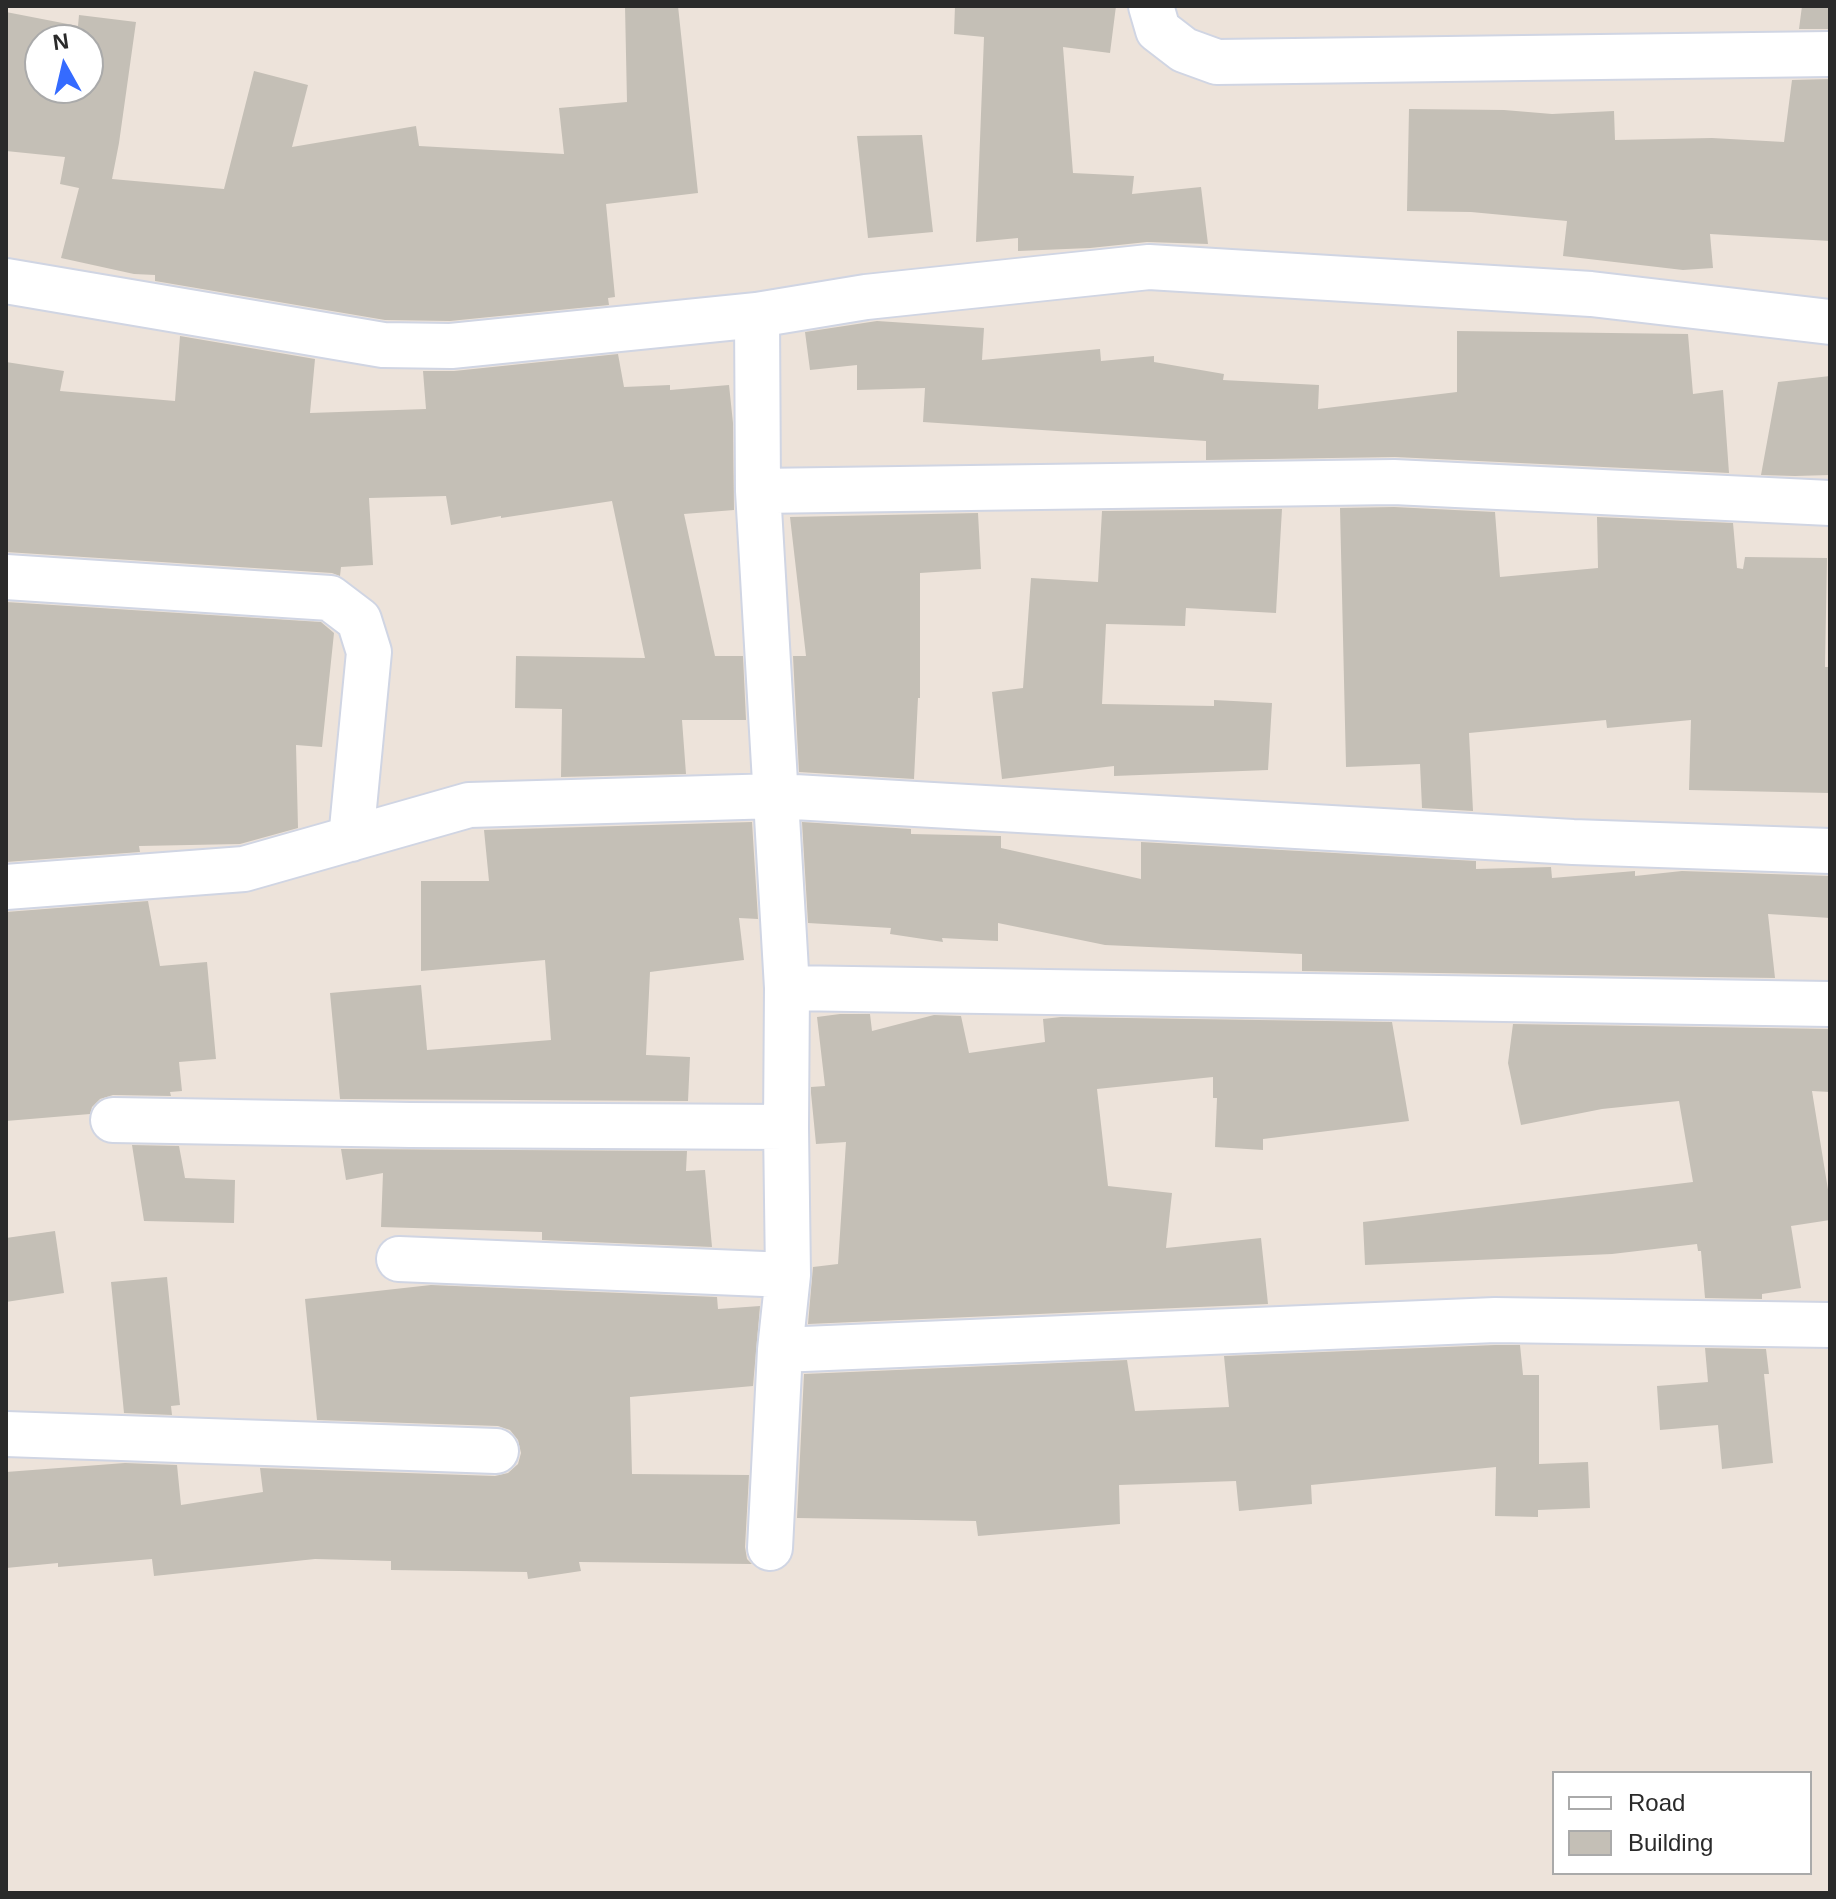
<!DOCTYPE html>
<html>
<head>
<meta charset="utf-8">
<style>
  body { margin:0 }
  #map { position:relative; width:1836px; height:1899px; overflow:hidden; background:#ede3da; font-family:Helvetica,sans-serif }
  canvas { display:block }
  .frame { position:absolute; inset:0; border:8px solid #2a2a2a; pointer-events:none }
  .legend { position:absolute; left:1552px; top:1771px; width:260px; height:104px; box-sizing:border-box; background:#fff; border:2px solid #aaa; margin:0; padding:10px 14px; list-style:none; font-size:24px; color:#2a2a2a }
  .legend li { display:flex; align-items:center; gap:16px; height:40px }
  .legend b { width:40px; border:2px solid #aaa }
  .north { position:absolute; left:24px; top:24px; width:80px; height:80px; box-sizing:border-box; background:#fff; border:2px solid #aaa; border-radius:50%; rotate:352deg; font-size:22px; font-weight:700; line-height:32px; text-align:center; color:#2a2a2a }
  .north::after { content:''; display:block; margin:auto; width:28px; height:36px; background:#356bff; clip-path:polygon(50% 0,100% 100%,50% 72%,0 100%) }
</style>
</head>
<body>
<div id="map">
<canvas width="1836" height="1899"></canvas>
<div class="frame"></div>
<ul class="legend">
<li><b style="height:10px;background:#fff"></b>Road</li>
<li><b style="height:22px;background:#c4bfb6"></b>Building</li>
</ul>
<div class="north">N</div>
</div>
<script>
const ctx = document.querySelector('canvas').getContext('2d');
ctx.lineJoin = 'round';
function fillPath(path, color) {
  ctx.fillStyle = color;
  ctx.fill(path, 'evenodd');
}
function toPath(rows) {
  const path = new Path2D();
  for (const r of rows) {
    path.moveTo(r[0], r[1]);
    for (let i = 2; i < r.length; i += 2) path.lineTo(r[i], r[i + 1]);
  }
  return path;
}
function strokePath(path, color, width, dash) {
  ctx.strokeStyle = color;
  ctx.lineWidth = width;
  ctx.lineCap = dash ? 'butt' : 'round';
  ctx.setLineDash(dash || []);
  ctx.stroke(path);
}
const building = toPath([
  [625,6,678,6,698,193,606,204,615,297,608,298,609,305,450,321,385,320,155,281,155,275,134,274,61,258,79,188,60,184,65,157,6,151,6,12,78,26,79,15,136,22,119,143,112,179,224,189,254,71,308,85,292,147,416,126,419,146,564,154,559,108,627,102],
  [40,40,88,40,88,88,40,88],
  [955,6,1116,6,1110,53,1063,47,1073,173,1134,176,1132,194,1201,187,1208,244,1147,242,1090,248,1018,251,1018,238,976,242,984,37,954,34],
  [1802,6,1830,6,1830,29,1799,29],
  [1830,79,1830,241,1710,234,1713,268,1683,270,1563,256,1567,221,1471,212,1407,211,1409,109,1504,110,1552,114,1614,111,1615,140,1712,138,1784,142,1792,80],
  [922,135,933,232,868,238,857,136],
  [877,321,984,328,982,360,1100,349,1101,361,1154,356,1154,362,1224,374,1223,380,1319,385,1318,409,1457,392,1457,331,1688,334,1693,394,1723,390,1729,473,1395,457,1206,460,1206,441,923,422,925,388,857,390,857,365,810,370,805,332],
  [180,336,315,359,310,413,426,409,423,371,454,371,618,354,624,387,670,385,670,390,729,385,733,423,734,510,684,514,715,656,743,656,746,720,682,720,686,774,561,777,562,709,515,708,516,656,645,658,612,501,501,518,501,516,451,525,446,496,369,498,373,565,341,567,340,576,332,573,6,552,6,362,64,371,60,391,175,401],
  [1830,376,1830,475,1795,476,1761,475,1778,382],
  [1394,507,1495,512,1500,577,1598,568,1597,517,1733,523,1737,568,1743,569,1745,557,1827,558,1825,667,1830,667,1830,793,1689,790,1691,720,1607,728,1606,720,1469,733,1473,811,1422,808,1420,764,1346,767,1340,508],
  [1282,509,1276,613,1186,608,1185,626,1106,624,1102,704,1214,706,1214,700,1272,703,1268,770,1114,776,1114,766,1002,779,992,692,1023,688,1031,578,1098,582,1102,511],
  [978,513,981,569,920,573,920,698,918,698,914,779,799,772,793,656,806,656,790,517],
  [6,602,321,622,334,633,322,747,296,745,298,828,240,844,139,846,140,852,6,862],
  [752,822,758,919,739,918,744,960,650,972,646,1055,690,1057,688,1101,340,1099,330,993,421,985,427,1050,551,1040,545,960,421,971,421,881,489,881,484,830],
  [802,822,911,829,911,834,1001,836,1001,848,1141,879,1141,842,1476,861,1476,869,1551,867,1552,878,1635,871,1635,876,1682,871,1830,876,1830,918,1768,914,1775,978,1302,971,1302,954,1105,945,998,923,998,941,942,938,943,942,890,934,891,928,808,923],
  [148,901,160,966,207,962,216,1059,179,1062,182,1091,170,1092,171,1096,113,1095,100,1099,92,1107,90,1114,6,1121,6,912],
  [840,1014,870,1014,872,1031,934,1015,961,1016,969,1053,1045,1042,1043,1019,1061,1017,1392,1022,1409,1121,1263,1139,1263,1150,1215,1147,1217,1098,1213,1098,1213,1077,1097,1089,1108,1186,1172,1193,1166,1248,1261,1238,1268,1304,808,1324,813,1267,838,1264,846,1142,816,1144,811,1093,811,1087,825,1086,817,1017],
  [1513,1024,1830,1029,1830,1092,1812,1091,1830,1202,1830,1220,1791,1226,1801,1288,1762,1294,1762,1299,1705,1298,1701,1251,1698,1251,1697,1244,1612,1254,1365,1265,1363,1222,1693,1182,1679,1101,1602,1109,1521,1125,1508,1063],
  [132,1145,179,1146,185,1178,235,1180,234,1223,144,1221],
  [341,1149,687,1151,686,1171,705,1170,712,1247,542,1240,542,1232,381,1227,383,1173,346,1180],
  [55,1231,64,1293,6,1302,6,1238],
  [167,1277,180,1405,171,1406,172,1415,124,1413,111,1282],
  [431,1285,717,1297,718,1309,760,1306,753,1386,630,1397,632,1474,749,1475,745,1547,747,1559,752,1564,579,1562,581,1571,528,1579,527,1572,391,1570,391,1561,315,1559,154,1576,152,1559,58,1567,58,1563,6,1568,6,1472,125,1463,177,1465,181,1505,263,1492,260,1468,495,1476,508,1473,518,1464,521,1453,518,1440,510,1430,498,1426,317,1420,305,1299],
  [1495,1345,1520,1345,1523,1375,1539,1375,1539,1464,1588,1462,1590,1508,1538,1510,1538,1517,1495,1516,1496,1467,1311,1485,1312,1504,1239,1511,1236,1481,1119,1485,1120,1524,978,1536,976,1521,797,1518,804,1374,1127,1360,1135,1411,1229,1407,1224,1356],
  [1705,1348,1766,1349,1769,1374,1764,1374,1773,1463,1722,1469,1718,1425,1660,1430,1657,1386,1708,1382]
]);
const street = toPath([
  [1151,6,1158,30,1184,50,1217,62,1830,54],
  [6,281,383,345,451,346,757,315,866,297,1149,267,1591,294,1830,322],
  [757,315,758,491,787,988,786,1127,788,1275,780,1350,770,1548],
  [758,491,1394,482,1830,503],
  [6,577,330,598,359,620,369,652,351,839],
  [6,887,244,869,469,805,777,796,1573,842,1830,851],
  [787,988,1830,1004],
  [113,1120,410,1125,786,1127],
  [399,1259,788,1275],
  [780,1350,1495,1320,1830,1325],
  [6,1434,496,1451]
]);
fillPath(building, '#c4bfb6');
strokePath(street, '#d0d5e3', 48);
strokePath(street, '#fff', 44);
</script>
</body>
</html>
